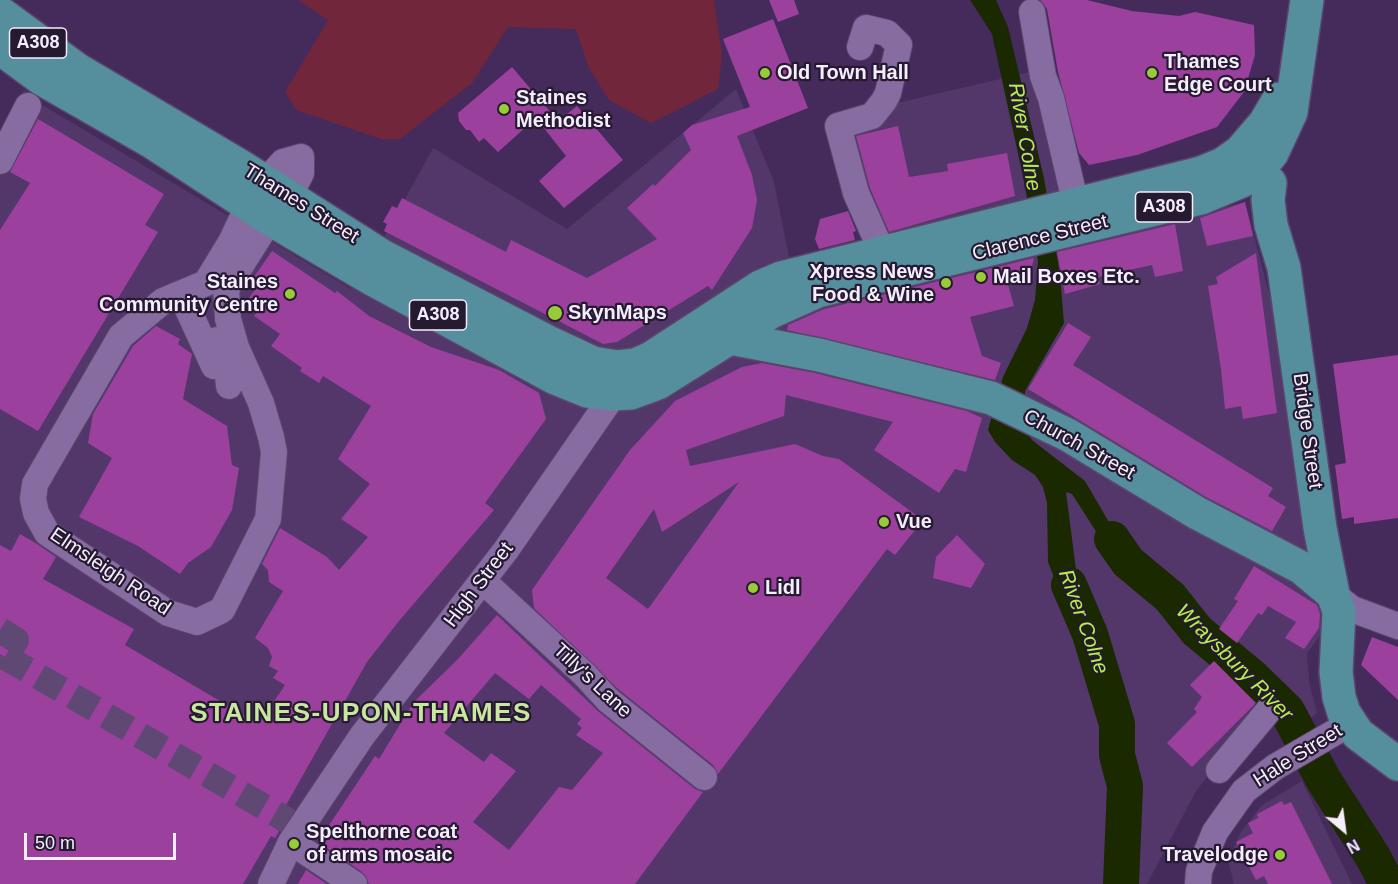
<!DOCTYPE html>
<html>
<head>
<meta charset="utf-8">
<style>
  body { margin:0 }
  #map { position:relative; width:1398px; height:884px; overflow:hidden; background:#442b5b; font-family:Arial,sans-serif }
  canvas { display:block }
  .north { position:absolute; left:1314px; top:800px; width:60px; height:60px; -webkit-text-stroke:4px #251a30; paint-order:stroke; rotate:151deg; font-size:16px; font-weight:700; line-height:24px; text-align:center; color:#f5edfe }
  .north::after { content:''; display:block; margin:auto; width:21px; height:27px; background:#f5edfe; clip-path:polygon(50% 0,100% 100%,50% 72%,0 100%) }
  .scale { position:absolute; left:24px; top:833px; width:152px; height:27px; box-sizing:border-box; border:3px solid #f5edfe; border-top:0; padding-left:8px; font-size:18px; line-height:21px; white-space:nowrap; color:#f5edfe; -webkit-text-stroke:4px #251a30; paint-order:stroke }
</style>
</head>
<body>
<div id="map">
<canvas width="1398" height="884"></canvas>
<div class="north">N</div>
<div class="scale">50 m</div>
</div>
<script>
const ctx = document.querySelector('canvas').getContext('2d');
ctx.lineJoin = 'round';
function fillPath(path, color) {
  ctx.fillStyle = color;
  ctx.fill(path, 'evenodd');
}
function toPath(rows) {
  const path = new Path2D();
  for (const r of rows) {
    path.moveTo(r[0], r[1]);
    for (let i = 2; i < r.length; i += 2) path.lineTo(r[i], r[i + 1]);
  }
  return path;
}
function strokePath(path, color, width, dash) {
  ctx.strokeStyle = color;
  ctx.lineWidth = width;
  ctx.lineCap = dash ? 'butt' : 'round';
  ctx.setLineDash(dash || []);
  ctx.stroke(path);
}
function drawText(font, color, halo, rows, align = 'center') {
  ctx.font = font + ' Arial,sans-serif';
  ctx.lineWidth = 4.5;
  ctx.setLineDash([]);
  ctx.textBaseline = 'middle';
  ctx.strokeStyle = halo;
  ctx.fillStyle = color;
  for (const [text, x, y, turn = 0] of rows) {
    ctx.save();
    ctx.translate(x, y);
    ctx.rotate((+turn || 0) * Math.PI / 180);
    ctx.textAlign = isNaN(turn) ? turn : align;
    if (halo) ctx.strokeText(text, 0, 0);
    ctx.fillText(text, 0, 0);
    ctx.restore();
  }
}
const built = toPath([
  [1047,68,1058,96,1080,245,1245,202,1280,335,1311,584,1329,622,1307,654,1309,682,1317,713,1292,733,1261,709,1196,791,1147,884,0,884,0,129,24,90,44,106,351,289,376,252,433,148,567,229,736,89,774,182,790,262,870,242,844,146,863,111],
  [1302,781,1352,884,1234,884,1228,860,1241,832,1262,805]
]);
const green = toPath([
  [298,0,714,0,722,55,718,89,651,123,609,100,589,68,576,29,508,27,472,83,400,139,381,139,296,110,285,92,328,20]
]);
const water = toPath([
  [970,0,996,0,1008,27,1044,178,1060,275,1064,323,1025,391,1024,428,1032,440,1085,481,1121,543,1134,558,1148,569,1141,585,1106,547,1072,494,1066,492,1078,585,1095,623,1077,637,1048,562,1047,503,1043,487,1035,475,1012,460,995,442,988,430,1003,377,1027,328,1035,300,1038,261,1024,181,992,34]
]);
const river = toPath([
  [1112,539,1128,562,1170,597,1197,631,1251,676,1287,711,1323,779,1373,857,1387,884],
  [1069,585,1090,634,1117,724,1117,755,1125,786,1121,884]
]);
const building = toPath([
  [769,0,794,0,799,14,778,22],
  [1040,0,1087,0,1132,11,1179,16,1195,12,1254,25,1255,55,1244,92,1217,127,1137,155,1089,165,1079,153,1058,72,1047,9],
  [773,19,808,108,737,136,752,175,757,200,752,228,712,290,708,286,617,342,603,344,384,231,387,224,383,222,392,206,397,208,402,198,506,252,511,240,587,278,657,239,627,208,653,184,655,186,691,150,683,133,692,125,750,107,723,39],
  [512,67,558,121,577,106,623,160,564,208,539,181,566,156,536,118,498,152,484,138,479,142,470,130,466,130,459,121,458,113],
  [38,119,164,194,145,225,158,232,38,431,0,409,0,230,30,183,10,172],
  [898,126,909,177,948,171,947,164,1007,153,1015,196,889,232,870,188,856,136],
  [1245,202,1253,236,1207,246,1200,218],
  [848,211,856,231,853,232,855,240,819,249,815,239,820,219],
  [1175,224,1183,271,1155,277,1152,265,1098,277,1100,284,1065,294,1057,252],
  [272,251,335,293,337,291,369,316,431,347,499,370,539,393,546,419,485,503,494,510,399,621,367,662,286,805,292,809,275,838,271,836,243,884,0,884,0,545,11,551,20,534,37,544,56,557,43,579,134,629,125,645,259,724,285,685,273,678,278,671,269,666,272,657,268,648,255,638,283,591,269,582,268,570,262,564,280,528,327,557,339,570,368,537,341,519,370,484,338,459,371,406,323,376,319,383,300,371,302,368,271,346,280,334,254,316,261,306,249,298,256,288,249,284],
  [1256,253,1277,413,1243,419,1241,406,1225,409,1221,369,1208,286,1218,284,1216,277],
  [1034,258,1030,275,1007,281,1014,306,970,317,982,356,1001,363,995,380,787,330,788,325,824,309],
  [1068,323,1091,337,1073,365,1273,488,1268,496,1286,507,1272,531,1206,497,1028,389],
  [156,326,180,339,178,344,192,354,183,399,227,426,232,465,239,468,232,510,211,547,188,563,180,574,138,546,79,517,112,458,88,443,93,414,133,346],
  [1398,355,1398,518,1354,524,1354,517,1342,519,1335,465,1346,463,1333,364],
  [762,363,815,373,967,411,982,418,966,472,955,469,939,493,874,450,893,422,786,395,784,416,686,450,690,466,795,444,823,456,839,459,923,520,895,555,887,549,718,774,713,765,618,689,534,608,532,590,630,450,675,401,742,367],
  [739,482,648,609,606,578,654,509,662,532],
  [957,535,985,564,971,588,933,578,936,557],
  [1254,566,1317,605,1320,614,1319,628,1304,649,1285,638,1296,622,1268,606,1262,615,1258,613,1237,643,1219,629,1238,601,1234,599],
  [497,615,599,712,695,789,703,792,635,884,369,884,362,872,318,842,375,756,379,759,413,703,457,660],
  [495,673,529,699,541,685,581,719,577,724,582,728,576,735,603,753,572,790,559,787,509,850,473,822,516,771,491,753,484,762,444,733],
  [1372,637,1398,647,1398,700,1361,665],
  [1214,661,1256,703,1192,767,1167,743,1197,712,1194,709,1202,697,1190,685],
  [1282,801,1284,805,1291,802,1332,884,1268,884,1264,876,1256,880,1236,842,1253,833,1248,823,1258,818,1257,814],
  [306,870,327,884,298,884]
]);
const minorTunnel = toPath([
  [0,630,16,640,0,667],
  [5,657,302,829]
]);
const minor = toPath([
  [1032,12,1043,76,1051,98,1076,205],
  [860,47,866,28,887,33,899,45,888,93,884,101,872,116,838,126,856,193,882,252,896,266],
  [301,157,301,173,289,197,270,219,226,289,228,319,236,347,261,403,271,437,274,452,268,519,222,610,197,622,168,613,47,533,36,513,33,499,35,484,121,336,163,301,206,283,231,242,249,204,265,182,283,162,301,157],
  [0,161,28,106],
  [187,291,186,305,214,366],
  [217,340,227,368,229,386],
  [483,581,585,675,608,700,704,777],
  [1333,594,1352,609,1398,626],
  [1219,770,1269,710],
  [291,842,354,884],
  [271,884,291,842,362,736,506,550,614,394],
  [1198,884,1199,871,1215,832,1244,791,1275,767,1349,724]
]);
const major = toPath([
  [0,13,78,70,240,166,382,256,548,342,593,363,617,367,635,365,651,358,760,287,781,278,1201,173,1223,164,1240,152,1265,123,1279,99],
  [0,48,42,79,152,142,270,219,372,279,555,378,587,391,614,394,631,393,658,383,771,312,818,291,1201,198,1244,180,1259,169,1272,153,1291,112,1307,0],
  [1270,183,1268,200,1271,225,1284,268,1320,528,1333,594,1339,611,1336,672,1339,697,1344,713,1358,734,1398,764],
  [730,338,819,355,991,398,1068,435,1197,513,1302,568,1333,594]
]);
const markers = [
  [765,73,6,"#98cb37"],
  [1152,73,6,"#98cb37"],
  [504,109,6,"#98cb37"],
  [981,277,6,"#98cb37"],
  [946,283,6,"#98cb37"],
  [290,294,6,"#98cb37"],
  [555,313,8,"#98cb37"],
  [884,522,6,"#98cb37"],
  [753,588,6,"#98cb37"],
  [294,844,6,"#98cb37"],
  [1280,855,6,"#98cb37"]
];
const shields = [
  [38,43,57],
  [1164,207,57],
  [438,315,57]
];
const shieldNames = [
  ["A308",38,43],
  ["A308",1164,207],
  ["A308",438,315]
];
const poiNames = [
  ["Thames",1164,62],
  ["Edge Court",1164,85],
  ["Old Town Hall",777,73],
  ["Staines",516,98],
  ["Methodist",516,121],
  ["Xpress News",934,272,"right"],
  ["Food & Wine",934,295,"right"],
  ["Mail Boxes Etc.",993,277],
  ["Staines",278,282,"right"],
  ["Community Centre",278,305,"right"],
  ["SkynMaps",568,313],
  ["Vue",896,522],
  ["Lidl",765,588],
  ["Spelthorne coat",306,832],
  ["of arms mosaic",306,855],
  ["Travelodge",1268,855,"right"]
];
const streetNames = [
  ["Thames Street",301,204,32],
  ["Clarence Street",1040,238,-14],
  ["Bridge Street",1307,431,82],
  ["Church Street",1079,445,29],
  ["Elmsleigh Road",110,572,34],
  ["High Street",479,585,-53],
  ["Tilly's Lane",592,681,43],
  ["Hale Street",1298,756,-32]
];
const waterNames = [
  ["River Colne",1024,137,80],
  ["River Colne",1083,622,70],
  ["Wraysbury River",1234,663,45]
];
const districtNames = [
  ["STAINES-UPON-THAMES",361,714]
];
fillPath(built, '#53376b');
fillPath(green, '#72263b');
fillPath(water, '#1b2900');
strokePath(river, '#1b2900', 36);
fillPath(building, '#9c409d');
strokePath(minorTunnel, '#5f4873', 26, [26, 13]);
strokePath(minor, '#5b466d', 28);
strokePath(major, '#5b466d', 36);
strokePath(minor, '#866ca0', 26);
strokePath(major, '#558e9d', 33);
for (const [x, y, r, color] of markers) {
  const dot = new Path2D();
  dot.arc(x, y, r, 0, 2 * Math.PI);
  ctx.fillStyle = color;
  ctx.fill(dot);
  strokePath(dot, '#251a30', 2);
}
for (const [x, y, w] of shields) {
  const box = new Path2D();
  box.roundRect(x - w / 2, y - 15, w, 30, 4.5);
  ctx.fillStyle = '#251a30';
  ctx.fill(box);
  strokePath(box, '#f5edfe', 1.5);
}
drawText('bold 18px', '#f5edfe', null, shieldNames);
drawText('bold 20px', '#f5edfe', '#251a30', poiNames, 'left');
drawText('20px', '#f5edfe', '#251a30', streetNames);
drawText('italic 21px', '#b5ef49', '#251a30', waterNames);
ctx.letterSpacing = '1.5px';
drawText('bold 26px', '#c9e79f', '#251a30', districtNames);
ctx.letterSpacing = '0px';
</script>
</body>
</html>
